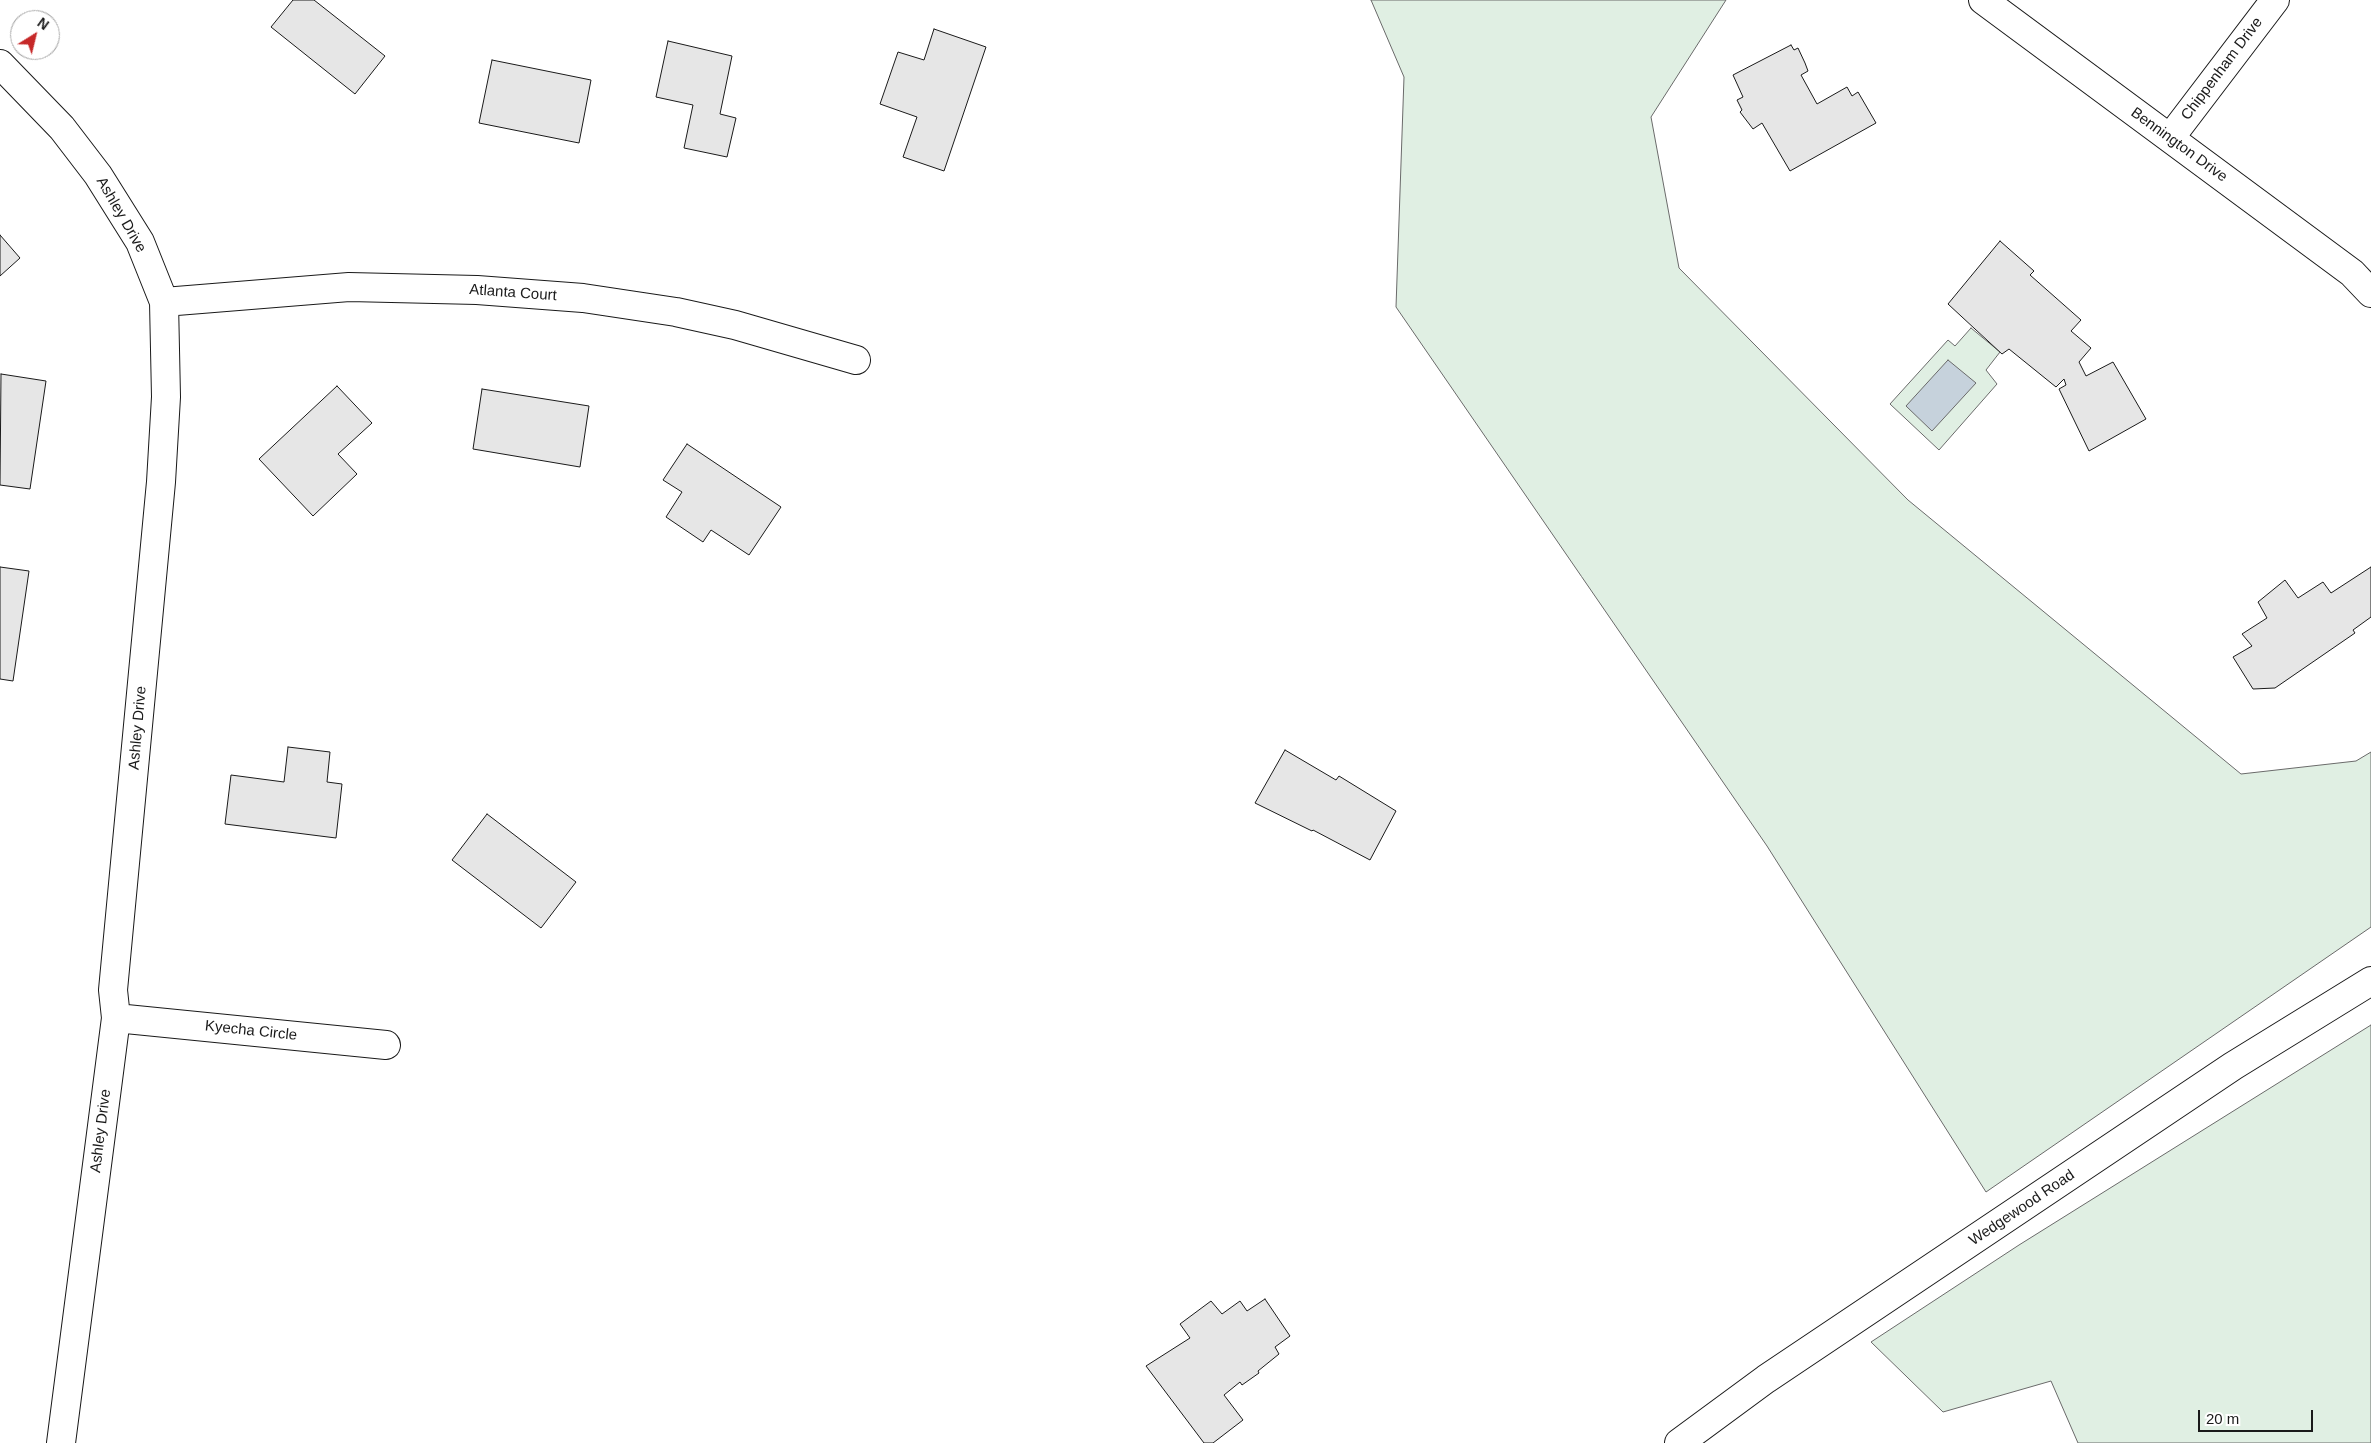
<!DOCTYPE html>
<html>
<head>
<meta charset="utf-8">
<style>
  body { margin:0 }
  #map { position:relative; width:2371px; height:1443px; overflow:hidden; background:#fff; font-family:Helvetica,sans-serif }
  canvas { display:block }
  .north { position:absolute; left:10px; top:10px; width:50px; height:50px; box-sizing:border-box; background:#fff; border:1px solid #a3a3a3; border-radius:50%; rotate:36deg; font-size:14px; font-weight:700; line-height:20px; text-align:center; color:#1a1a1a }
  .north::after { content:''; display:block; margin:auto; width:18px; height:22px; background:#c62828; clip-path:polygon(50% 0,100% 100%,50% 72%,0 100%) }
  .scale { position:absolute; left:2198px; top:1410px; width:115px; height:22px; box-sizing:border-box; border:2px solid #1a1a1a; border-top:0; padding-left:6px; font-size:15px; line-height:18px; white-space:nowrap; color:#1a1a1a; -webkit-text-stroke:4px #fff; paint-order:stroke }
</style>
</head>
<body>
<div id="map">
<canvas width="2371" height="1443"></canvas>
<div class="north">N</div>
<div class="scale">20 m</div>
</div>
<script>
const ctx = document.querySelector('canvas').getContext('2d');
ctx.lineJoin = 'round';
function fillPath(path, color) {
  ctx.fillStyle = color;
  ctx.fill(path, 'evenodd');
}
function toPath(rows) {
  const path = new Path2D();
  for (const r of rows) {
    path.moveTo(r[0], r[1]);
    for (let i = 2; i < r.length; i += 2) path.lineTo(r[i], r[i + 1]);
  }
  return path;
}
function strokePath(path, color, width, dash) {
  ctx.strokeStyle = color;
  ctx.lineWidth = width;
  ctx.lineCap = dash ? 'butt' : 'round';
  ctx.setLineDash(dash || []);
  ctx.stroke(path);
}
function drawText(font, color, halo, rows, align = 'center') {
  ctx.font = font + ' Helvetica,sans-serif';
  ctx.lineWidth = 4;
  ctx.setLineDash([]);
  ctx.textBaseline = 'middle';
  ctx.strokeStyle = halo;
  ctx.fillStyle = color;
  for (const [text, x, y, turn = 0] of rows) {
    ctx.save();
    ctx.translate(x, y);
    ctx.rotate((+turn || 0) * Math.PI / 180);
    ctx.textAlign = isNaN(turn) ? turn : align;
    if (halo) ctx.strokeText(text, 0, 0);
    ctx.fillText(text, 0, 0);
    ctx.restore();
  }
}
const green = toPath([
  [1371,0,1726,0,1651,117,1679,268,1908,500,2241,774,2356,761,2371,752,2371,927,1986,1192,1767,846,1396,307,1404,77,1371,0],
  [1971,328,2000,352,1986,370,1997,384,1939,450,1890,404,1948,340,1955,346,1971,328],
  [2371,1025,2371,1443,2078,1443,2051,1381,1943,1412,1871,1342,2019,1245,2371,1025]
]);
const water = toPath([
  [1948,360,1976,383,1932,431,1906,406,1948,360]
]);
const building = toPath([
  [293,0,314,0,385,56,355,94,271,27,293,0],
  [934,29,986,47,944,171,903,157,917,117,880,104,898,52,924,60,934,29],
  [668,41,732,56,720,114,736,118,727,157,684,148,693,105,656,97,668,41],
  [1791,45,1794,50,1798,48,1805,63,1808,71,1801,75,1817,104,1847,87,1852,96,1858,92,1876,123,1790,171,1762,123,1753,129,1740,112,1742,110,1737,100,1743,97,1733,75,1791,45],
  [492,60,591,80,579,143,479,123,492,60],
  [0,235,20,258,0,276,0,235],
  [2000,241,2034,271,2030,275,2081,320,2071,331,2091,348,2079,362,2086,376,2113,362,2146,419,2089,451,2059,389,2066,385,2064,379,2056,387,2009,349,2002,354,1948,304,2000,241],
  [1,374,46,381,30,489,0,485,1,374],
  [337,386,372,423,338,454,357,474,313,516,259,459,337,386],
  [482,389,589,406,580,467,473,449,482,389],
  [687,444,781,507,749,555,711,530,703,542,666,517,682,492,663,480,687,444],
  [0,567,29,571,13,681,0,679,0,567],
  [2371,567,2371,617,2353,630,2355,633,2275,688,2253,689,2233,657,2252,646,2242,634,2267,618,2258,602,2285,580,2298,598,2323,582,2331,593,2371,567],
  [288,747,330,752,327,782,342,784,336,838,225,824,231,775,284,782,288,747],
  [1285,750,1336,780,1339,776,1396,811,1370,860,1313,830,1312,831,1255,803,1285,750],
  [487,814,576,882,541,928,452,860,487,814],
  [1265,1299,1290,1336,1275,1347,1279,1354,1258,1371,1259,1373,1242,1385,1240,1382,1224,1395,1243,1420,1213,1443,1204,1443,1146,1366,1190,1338,1180,1324,1211,1301,1222,1314,1240,1301,1247,1311,1265,1299]
]);
const street = toPath([
  [1983,0,2352,273,2371,293],
  [0,64,62,128,98,175,140,242,164,302,166,397,161,482,113,990,116,1018,61,1443],
  [2170,138,2275,0],
  [164,302,349,287,477,290,583,298,676,312,735,325,856,360],
  [116,1018,386,1045]
]);
const secondary = toPath([
  [1679,1443,1766,1379,2233,1066,2371,981]
]);
const streetNames = [
  ["Chippenham Drive",2222,69,-53],
  ["Bennington Drive",2179,145,36],
  ["Ashley Drive",121,215,60],
  ["Atlanta Court",513,293,4],
  ["Ashley Drive",138,728,-85],
  ["Kyecha Circle",251,1031,6],
  ["Ashley Drive",101,1131,-83],
  ["Wedgewood Road",2022,1208,-34]
];
fillPath(green, '#e0efe3');
strokePath(green, '#6a6a6a', 1);
fillPath(water, '#c6d2dc');
strokePath(water, '#6a6a6a', 1);
fillPath(building, '#e6e6e6');
strokePath(building, '#1a1a1a', 1);
strokePath(street, '#1a1a1a', 30);
strokePath(secondary, '#1a1a1a', 30);
strokePath(street, '#fff', 28);
strokePath(secondary, '#fff', 28);
drawText('15px', '#1a1a1a', '#fff', streetNames);
</script>
</body>
</html>
